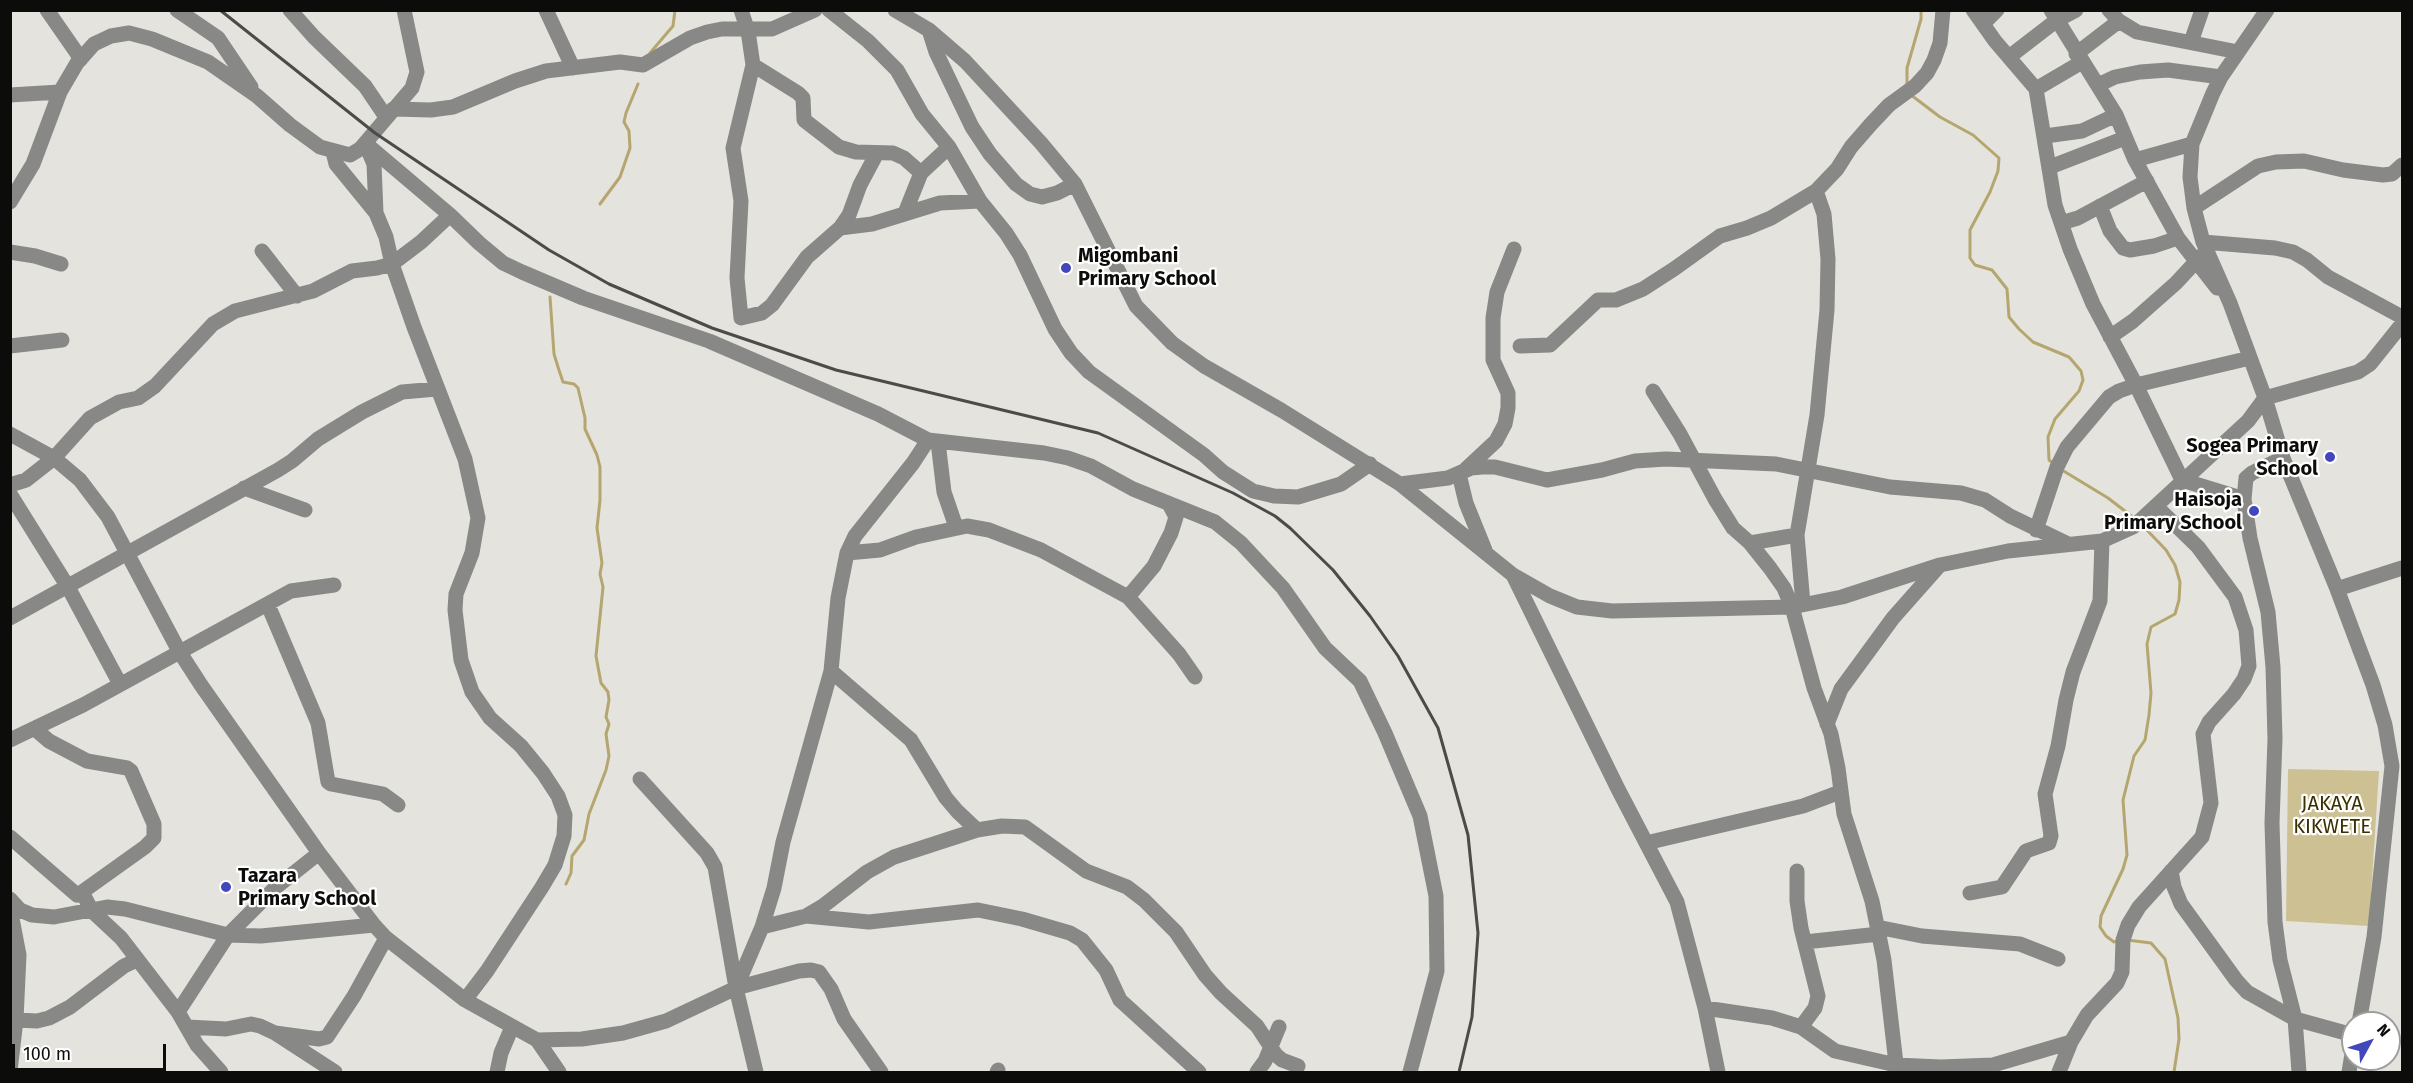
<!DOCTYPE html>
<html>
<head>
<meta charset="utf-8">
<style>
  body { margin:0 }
  #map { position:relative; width:2413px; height:1083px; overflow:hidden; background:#e5e3de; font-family:"Fira Sans",sans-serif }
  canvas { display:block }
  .frame { position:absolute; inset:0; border:12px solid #0c0c0a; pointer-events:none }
  .north { position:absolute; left:2341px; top:1011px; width:60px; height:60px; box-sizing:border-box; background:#fff; border:2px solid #9e9e9d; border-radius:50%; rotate:50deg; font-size:16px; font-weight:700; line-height:24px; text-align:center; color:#0c0c0a }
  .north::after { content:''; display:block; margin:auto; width:21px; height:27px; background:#4347bc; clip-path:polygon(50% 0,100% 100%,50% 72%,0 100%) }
  .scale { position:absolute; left:12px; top:1044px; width:154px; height:27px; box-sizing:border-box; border:3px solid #0c0c0a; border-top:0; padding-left:8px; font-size:18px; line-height:21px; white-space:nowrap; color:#0c0c0a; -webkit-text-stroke:4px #fff; paint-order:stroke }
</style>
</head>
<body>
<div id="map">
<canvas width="2413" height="1083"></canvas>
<div class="frame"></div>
<div class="north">N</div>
<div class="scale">100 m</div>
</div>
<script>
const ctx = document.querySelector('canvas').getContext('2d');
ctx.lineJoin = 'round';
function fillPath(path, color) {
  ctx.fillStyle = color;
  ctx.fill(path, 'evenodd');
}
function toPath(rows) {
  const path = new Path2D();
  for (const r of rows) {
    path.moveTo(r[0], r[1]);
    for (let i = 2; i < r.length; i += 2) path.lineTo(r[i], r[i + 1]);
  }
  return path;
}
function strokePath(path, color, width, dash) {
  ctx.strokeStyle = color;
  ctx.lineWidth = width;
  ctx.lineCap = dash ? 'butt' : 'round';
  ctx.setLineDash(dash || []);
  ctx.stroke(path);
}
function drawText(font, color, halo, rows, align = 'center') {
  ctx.font = font + ' "Fira Sans",sans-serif';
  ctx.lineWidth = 4.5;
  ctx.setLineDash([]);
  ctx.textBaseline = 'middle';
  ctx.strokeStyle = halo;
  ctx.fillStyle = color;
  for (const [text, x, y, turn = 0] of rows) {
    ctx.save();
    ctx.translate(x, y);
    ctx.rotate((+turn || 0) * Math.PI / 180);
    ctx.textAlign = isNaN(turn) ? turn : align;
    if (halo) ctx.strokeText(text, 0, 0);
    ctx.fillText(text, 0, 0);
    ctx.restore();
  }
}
const green = toPath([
  [2288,769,2379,771,2369,926,2286,921]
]);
const stream = toPath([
  [650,53,673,26,675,10],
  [1907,85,1907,68,1921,19,1921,10],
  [1911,95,1940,117,1973,135,1999,158,1998,171,1990,192,1970,230,1970,258,1975,265,1992,270,2007,289,2009,317,2019,329,2033,342,2069,357,2081,371,2083,380,2079,391,2055,419,2048,437,2049,460,2054,464],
  [600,204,620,177,630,148,629,131,624,122,626,113,638,84],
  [550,297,554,354,558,367,563,382,574,384,578,388,585,418,585,429,597,455,600,467,600,500,597,528,602,563,600,574,603,587,596,656,601,683,608,692,609,700,606,717,609,724,606,734,609,756,606,770,589,814,584,840,572,856,571,873,566,884],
  [2062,470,2108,498,2134,518],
  [2127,940,2151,943,2165,959,2178,1018,2179,1039,2174,1072],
  [2118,941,2114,942,2106,936,2100,927,2101,916,2123,869,2127,855,2123,800,2134,756,2145,740,2149,715,2151,693,2147,644,2151,627,2175,614,2179,600,2180,582,2175,565,2166,550,2143,526]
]);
const minor = toPath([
  [47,10,81,59],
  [177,10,218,38,251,87],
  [290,10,314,37,365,86,386,117],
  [546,10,573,68],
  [741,10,748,31,753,65,733,148,741,201,737,278,741,318,762,313,772,305,807,257,840,228,849,215,860,185,877,153],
  [829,10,868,41,897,70,922,114,949,147,980,201,1006,233,1020,255,1055,329,1071,353,1089,372,1204,455,1223,472,1253,491,1274,496,1298,497,1341,484,1370,464],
  [895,10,929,30,965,61,1041,143,1075,184,1136,306,1172,343,1204,366,1281,410,1400,484,1513,575,1550,596,1577,607,1612,611,1792,607,1842,597,1940,565,2008,551,2102,541,2133,527,2248,421,2265,398,2358,372,2370,364,2402,324],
  [1973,10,1995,41,2036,89,2055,205,2070,249,2093,304,2136,385,2182,480,2244,499],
  [2051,10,2116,115,2135,160,2178,238,2217,288],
  [2109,10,2119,21,2137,32,2238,52],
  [2267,10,2221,77,2213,93,2192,144,2190,177,2194,208,2203,242,2230,303,2265,398,2283,458,2337,589,2373,685,2385,725,2392,766,2374,937,2359,1023],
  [1983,24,1997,10],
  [929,30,936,52,972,127,990,154,1016,184,1030,194,1042,197,1057,193,1075,184],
  [2191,42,2202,10],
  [2076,54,2119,21],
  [2009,57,2057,20,2076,10],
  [753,65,798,93,803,98,804,120,839,147,856,152,893,153,904,158,921,173],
  [2098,85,2115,77,2140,72,2168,70,2221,77],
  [2036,89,2082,62],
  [10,95,60,92],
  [393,109,431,110,453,107,515,81,546,71,620,62,643,65,690,38,707,32,722,29,772,29,815,10],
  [2045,136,2082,131,2116,115],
  [365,143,450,215,479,243,503,263,522,272,583,298,709,341,878,414,928,440,1044,453,1068,458,1091,466,1133,489,1215,522,1241,543,1283,588,1325,648,1360,681,1385,733,1420,816,1436,896,1437,971,1410,1072],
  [366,145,374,164,376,213],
  [333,152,336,164,376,213,386,237,392,264,414,327,465,459,478,518,472,553,456,594,455,610,461,660,472,692,490,718,521,746,543,773,558,796,565,815,564,836,555,865,542,887,487,971,465,1000],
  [2135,160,2192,144],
  [2050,167,2125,138],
  [10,202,33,164,60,92,77,63,94,44,111,36,129,33,152,39,208,62,257,96,290,125,320,147,350,155,360,149,412,88,417,72,404,10],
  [2100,206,2110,231,2123,248,2130,250,2154,246,2178,238],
  [2194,208,2258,166,2276,162,2304,161,2343,170,2383,175,2392,174,2402,165],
  [905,213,921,173,949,147],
  [2061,223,2078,218,2147,181],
  [840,228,872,224,940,203,980,201],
  [2203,242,2275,248,2293,252,2307,260,2328,277,2402,317],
  [262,251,297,296],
  [10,252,35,256,61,264],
  [2110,337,2133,321,2176,283,2201,256],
  [10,346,62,340],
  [1520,346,1550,345,1598,300,1616,300,1643,289,1674,269,1720,236,1747,228,1771,218,1816,191,1837,169,1851,147,1871,124,1889,105,1915,86,1927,73,1934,60,1940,43,1943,10],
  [1653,391,1680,434,1715,499,1733,528,1750,543,1770,568,1784,588,1792,607,1814,688,1831,734,1838,768,1844,814,1872,901,1884,960,1897,1072],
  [10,434,54,458,80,480,108,517,179,651,201,685,319,853,374,925,386,938,465,1000,537,1040,582,1039,623,1033,666,1021,736,988,762,927,774,888,783,842,831,671,838,598,847,553,855,536,913,463,928,440],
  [938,442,944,492,956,527],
  [2283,458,2252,473,2246,478,2244,499,2250,538,2268,612,2273,667,2275,739,2272,823,2275,922,2280,960,2295,1019,2299,1072],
  [1466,469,1496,441,1505,424,1508,408,1508,393,1493,360,1493,318,1497,292,1514,249],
  [1459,474,1466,503,1485,550],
  [1400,484,1448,478,1471,468,1482,467,1495,467,1547,480,1602,470,1635,461,1666,459,1776,464,1890,487,1961,493,1985,500,2010,516,2066,543],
  [10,485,26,480,54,458,90,418,119,402,138,398,155,386,213,324,235,311,313,291,352,271,377,268,392,264,421,242,450,215],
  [244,488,305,510],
  [10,494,68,587,120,684],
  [2036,530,2057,467,2067,447,2109,397,2119,391,2136,385,2250,358],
  [1750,543,1797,535],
  [847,553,880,550,916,537,967,526,989,530,1041,550,1128,597,1179,654,1195,677],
  [1513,575,1618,789,1677,902,1705,1008,1718,1072],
  [2337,589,2402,568],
  [1128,597,1154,566,1171,533,1176,517,1169,504],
  [1803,604,1797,535,1817,415,1827,310,1828,259,1824,214,1816,191],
  [268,605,318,723,328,782,331,784,383,794,398,805],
  [10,618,278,470,292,461,318,439,362,412,402,392,437,389],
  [831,671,911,740,946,798,957,811,977,830],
  [1827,724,1841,689,1893,618,1939,566],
  [35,729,49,741,87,761,127,768,131,771,154,824,154,838,145,847,82,892],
  [10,740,83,705,291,591,334,585],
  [640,779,707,853,715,867,736,988,756,1072],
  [10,837,77,895,82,892,92,911,121,938,178,1012,197,1045,221,1072],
  [1646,843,1803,806,1840,792],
  [1797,871,1797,901,1801,928,1818,996,1815,1008,1801,1027],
  [2171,871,2174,887,2181,904,2236,980,2247,992,2295,1019,2353,1035],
  [1970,893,2002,887,2026,851,2049,843,2051,836,2045,794,2058,746,2066,700,2073,672,2100,601,2102,541],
  [10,899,20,910,32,915,54,917,107,907,125,909,228,935,261,936,374,925],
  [10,908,19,955,16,1020,10,1071],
  [806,916,869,922,978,910,1022,919,1070,933,1082,940,1106,970,1120,1000,1199,1072],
  [762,927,806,916,823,906,867,872,894,857,977,830,1002,826,1025,827,1086,871,1127,887,1144,900,1176,932,1205,975,1221,993,1257,1026,1276,1055,1282,1060,1298,1066],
  [1877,927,1922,936,2020,944,2058,959],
  [1805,942,1879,934],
  [736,988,799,971,811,970,819,972,831,989,844,1019,881,1072],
  [1705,1008,1772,1018,1801,1027,1835,1051,1896,1065,1941,1067,1993,1065,2071,1042],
  [178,1012,228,935,275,888,319,853],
  [16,1020,37,1021,49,1018,70,1007,124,966,137,960],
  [187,1027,226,1029,251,1024,260,1026,275,1033,335,1072],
  [275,1033,319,1039,327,1037,354,996,386,938],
  [537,1040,559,1072],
  [497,1072,501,1053,512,1027],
  [997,1072,998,1070],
  [1257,1072,1265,1061,1279,1027],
  [2059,1072,2071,1042,2087,1015,2117,983,2122,972,2123,940,2128,925,2139,907,2202,837,2211,803,2203,734,2209,722,2234,694,2244,679,2249,666,2246,630,2235,597,2198,547,2156,506],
  [2349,1072,2353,1048]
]);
const rail = toPath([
  [220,10,375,133,549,250,609,284,712,328,836,370,1098,433,1233,493,1275,516,1290,528,1333,570,1370,616,1398,656,1438,728,1468,835,1478,933,1472,1017,1459,1072]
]);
const markers = [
  [1066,268,6,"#4347bc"],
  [2330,457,6,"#4347bc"],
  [2254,511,6,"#4347bc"],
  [226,887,6,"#4347bc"]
];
const poiNames = [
  ["Migombani",1078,256],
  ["Primary School",1078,279],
  ["Sogea Primary",2318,446,"right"],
  ["School",2318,469,"right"],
  ["Haisoja",2242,500,"right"],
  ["Primary School",2242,523,"right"],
  ["Tazara",238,876],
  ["Primary School",238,899]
];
const parkNames = [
  ["JAKAYA",2332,804],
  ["KIKWETE",2332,827]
];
fillPath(green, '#cdc193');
strokePath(stream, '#b4a66e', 3);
strokePath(minor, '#888886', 15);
strokePath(rail, '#4c4b48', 3);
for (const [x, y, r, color] of markers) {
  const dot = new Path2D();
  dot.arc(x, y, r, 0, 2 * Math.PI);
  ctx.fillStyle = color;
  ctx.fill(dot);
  strokePath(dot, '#fff', 2);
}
drawText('bold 20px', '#0c0c0a', '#fff', poiNames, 'left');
drawText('20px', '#3b3001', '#fff', parkNames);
</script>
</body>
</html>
